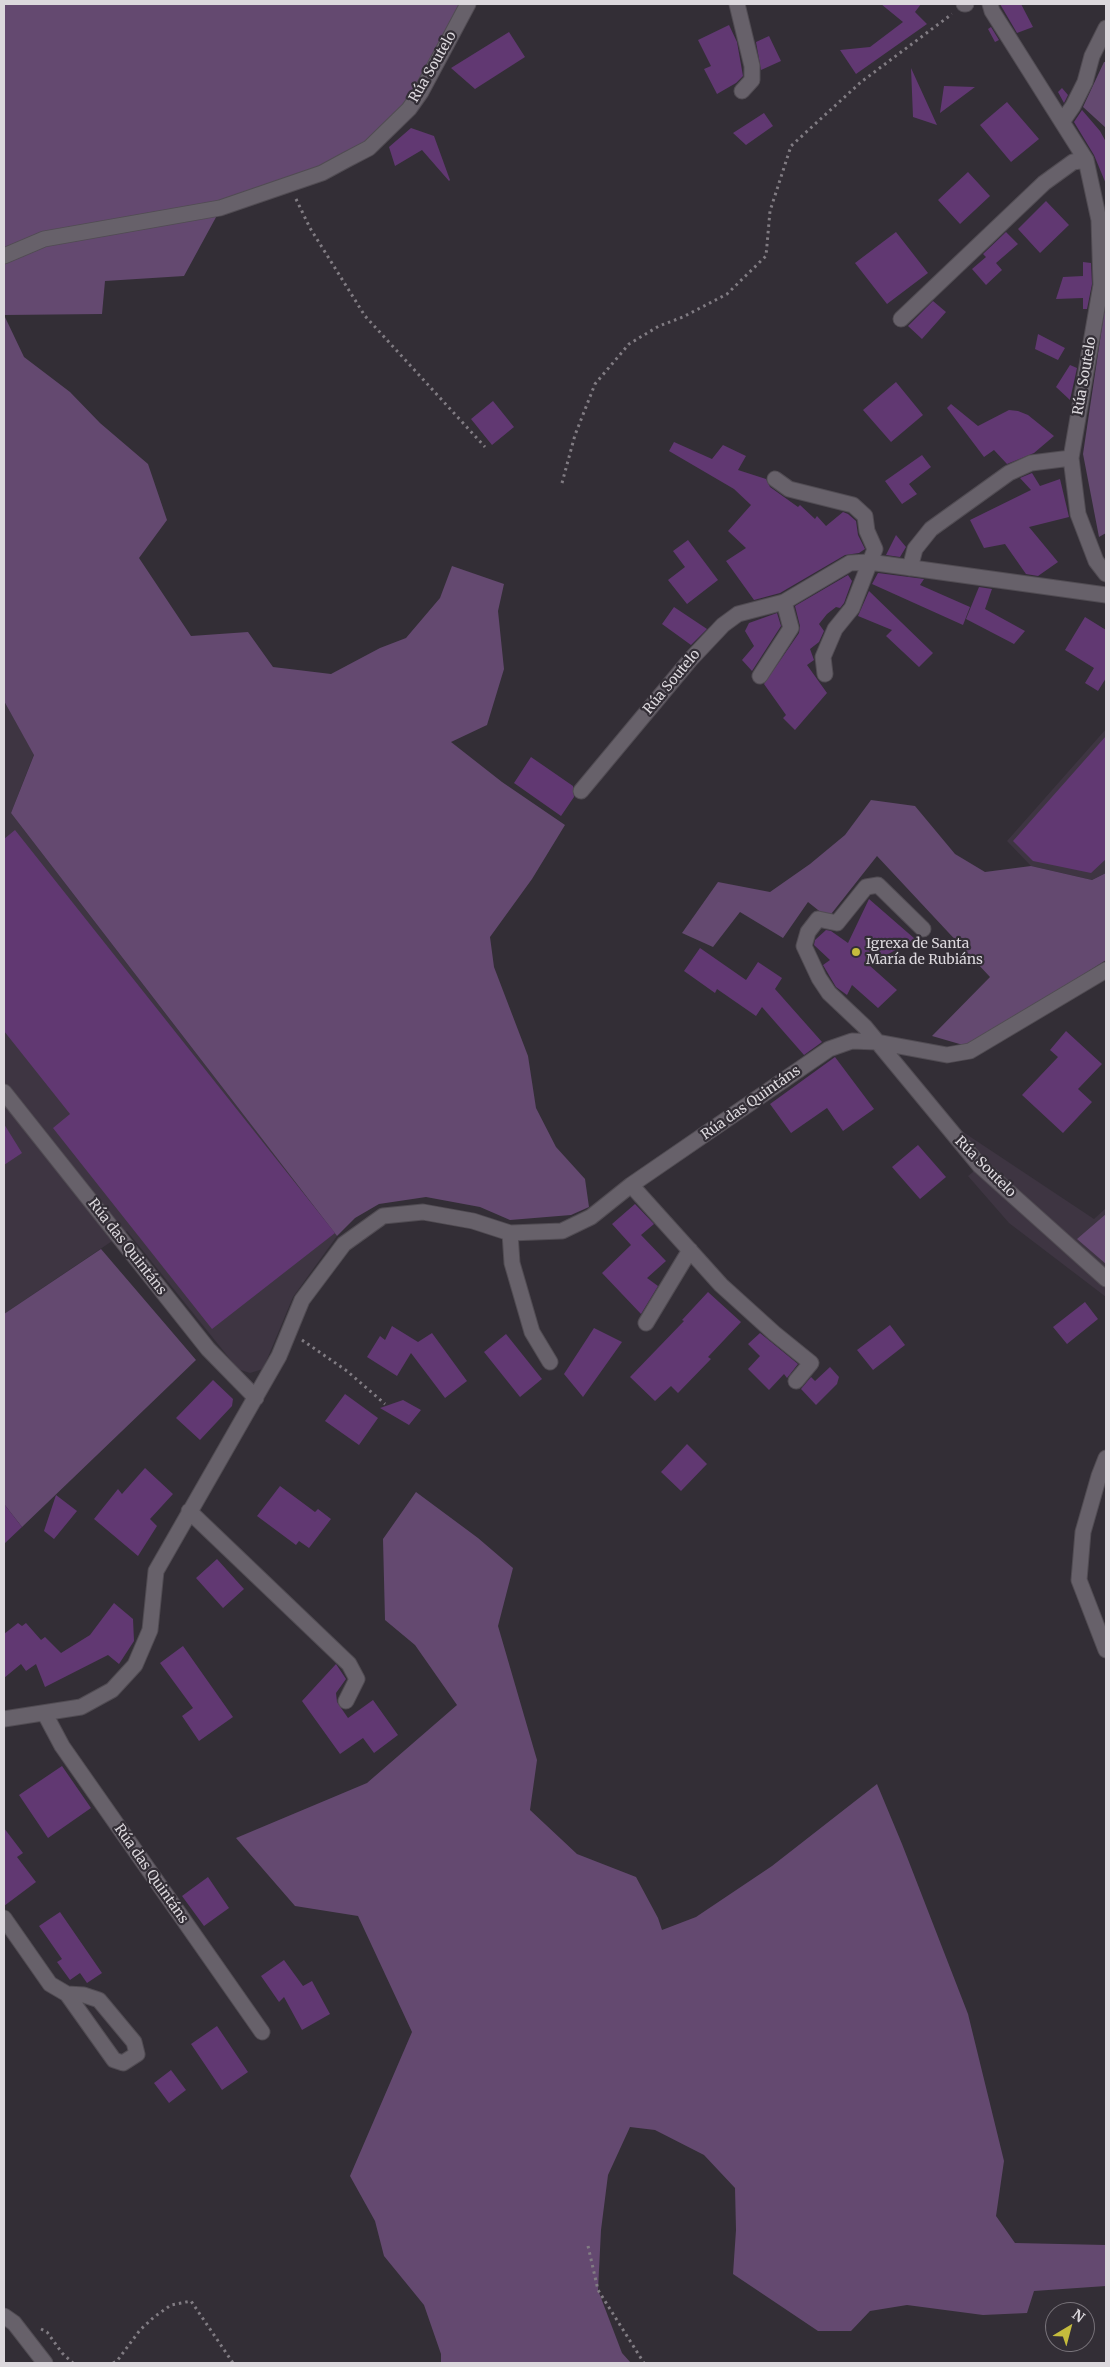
<!DOCTYPE html>
<html>
<head>
<meta charset="utf-8">
<style>
  body { margin:0 }
  #map { position:relative; width:1110px; height:2367px; overflow:hidden; background:#332e36; font-family:Merriweather,serif }
  canvas { display:block }
  .frame { position:absolute; inset:0; border:5px solid #dcd8dd; pointer-events:none }
  .north { position:absolute; left:1045px; top:2302px; width:50px; height:50px; box-sizing:border-box; background:#332e36; border:1px solid #777279; border-radius:50%; rotate:37deg; font-size:14px; font-weight:700; line-height:20px; text-align:center; color:#dcd8dd }
  .north::after { content:''; display:block; margin:auto; width:18px; height:22px; background:#c5bc3d; clip-path:polygon(50% 0,100% 100%,50% 72%,0 100%) }
</style>
</head>
<body>
<div id="map">
<canvas width="1110" height="2367"></canvas>
<div class="frame"></div>
<div class="north">N</div>
</div>
<script>
const ctx = document.querySelector('canvas').getContext('2d');
ctx.lineJoin = 'round';
function fillPath(path, color) {
  ctx.fillStyle = color;
  ctx.fill(path, 'evenodd');
}
function toPath(rows) {
  const path = new Path2D();
  for (const r of rows) {
    path.moveTo(r[0], r[1]);
    for (let i = 2; i < r.length; i += 2) path.lineTo(r[i], r[i + 1]);
  }
  return path;
}
function strokePath(path, color, width, dash) {
  ctx.strokeStyle = color;
  ctx.lineWidth = width;
  ctx.lineCap = dash ? 'butt' : 'round';
  ctx.setLineDash(dash || []);
  ctx.stroke(path);
}
function drawText(font, color, halo, rows, align = 'center') {
  ctx.font = font + ' Merriweather,serif';
  ctx.lineWidth = 4.5;
  ctx.setLineDash([]);
  ctx.textBaseline = 'middle';
  ctx.strokeStyle = halo;
  ctx.fillStyle = color;
  for (const [text, x, y, turn = 0] of rows) {
    ctx.save();
    ctx.translate(x, y);
    ctx.rotate((+turn || 0) * Math.PI / 180);
    ctx.textAlign = isNaN(turn) ? turn : align;
    if (halo) ctx.strokeText(text, 0, 0);
    ctx.fillText(text, 0, 0);
    ctx.restore();
  }
}
const built = toPath([
  [4,701,34,754,11,813,337,1236,293,1297,263,1369,250,1373,238,1369,127,1231,4,1314],
  [1106,729,1106,873,1092,880,1031,866,1007,841],
  [933,1112,1094,1219,1106,1208,1106,1297,1009,1223,968,1176,979,1167]
]);
const green = toPath([
  [4,4,461,4,426,82,369,148,221,208,184,276,105,281,102,314,4,315],
  [1104,62,1106,62,1106,128,1083,107],
  [1106,300,1106,533,1099,537,1083,454],
  [4,315,24,357,70,392,100,423,148,464,167,520,139,558,191,636,248,632,273,667,331,674,380,648,406,638,440,598,452,566,504,584,498,611,504,669,487,725,451,742,502,782,565,825,532,879,490,937,494,967,528,1056,536,1108,556,1147,585,1179,589,1207,571,1215,510,1220,480,1207,426,1197,379,1204,355,1218,337,1236,11,813,34,755,4,701],
  [871,800,915,806,955,854,985,872,1031,866,1092,880,1106,873,1106,960,970,1047,932,1036,990,977,877,856,828,918,808,902,783,938,740,912,713,947,682,933,718,882,770,892,810,864,845,835],
  [1106,1214,1106,1264,1077,1239],
  [101,1249,196,1360,22,1527,4,1504,4,1314],
  [416,1492,478,1538,513,1568,498,1626,537,1760,530,1810,577,1854,636,1877,658,1918,662,1930,696,1917,772,1866,877,1784,902,1844,968,2014,1004,2161,996,2216,1015,2243,1106,2245,1106,2286,1034,2291,1027,2313,983,2315,907,2305,870,2311,851,2331,818,2331,733,2274,736,2230,735,2188,704,2155,655,2130,630,2127,608,2175,601,2230,598,2290,622,2353,631,2363,441,2363,441,2354,424,2305,384,2256,375,2221,350,2176,412,2032,358,1916,295,1906,236,1838,367,1783,457,1705,415,1645,385,1620,383,1539]
]);
const building = toPath([
  [881,4,921,4,915,12,927,24,856,74,840,50,870,47,903,22],
  [1000,4,1021,4,1033,27,1017,33],
  [729,25,737,42,743,76,736,83,717,94,704,69,711,66,698,40],
  [991,27,999,40,995,42,988,29],
  [509,32,525,57,475,89,451,68],
  [769,36,781,61,761,70,756,42],
  [911,68,937,125,913,117],
  [944,86,975,87,940,113],
  [1062,88,1068,95,1064,103,1058,92],
  [1007,102,1039,139,1011,162,980,125],
  [1082,110,1100,131,1106,142,1106,184,1094,155,1074,122],
  [764,113,773,126,746,145,733,133],
  [411,128,434,136,450,180,449,181,422,150,395,166,389,147],
  [968,172,990,196,960,224,938,200],
  [1046,201,1069,225,1040,253,1018,229],
  [896,232,928,273,887,304,855,263],
  [1006,232,1018,244,996,263,1002,270,986,285,972,269,986,257,983,254],
  [1083,262,1091,263,1092,284,1087,309,1083,309,1083,298,1056,299,1063,277,1083,276],
  [933,301,946,312,922,339,908,326],
  [1038,334,1065,348,1058,360,1035,349],
  [1070,365,1077,368,1070,400,1056,387],
  [896,382,923,415,891,442,863,410],
  [493,401,514,427,492,445,471,419],
  [951,404,978,426,1009,410,1018,411,1028,415,1054,436,1034,453,1007,464,994,450,984,457,947,408],
  [674,442,712,459,723,445,746,456,738,470,766,479,770,487,798,507,800,505,815,519,817,516,826,526,843,512,848,514,856,521,858,535,865,549,859,553,845,555,780,593,754,600,726,561,746,548,728,531,751,505,734,489,669,451],
  [922,455,931,467,909,484,917,494,902,504,885,481],
  [1032,473,1040,486,1060,479,1069,517,1029,527,1058,562,1038,576,1026,574,1005,544,984,548,970,520,1031,490,1020,478],
  [896,535,906,547,900,557,886,555],
  [688,540,718,580,687,604,668,580,685,567,673,551],
  [878,573,924,579,920,585,970,607,963,625,872,584],
  [848,575,852,581,844,603,840,608,836,607,827,614,819,624,824,631,819,642,810,649,814,660,807,665,827,693,795,730,783,718,786,715,764,684,799,633,800,626,795,606],
  [979,587,992,589,985,609,1025,631,1014,644,966,619],
  [869,591,933,653,919,667,886,636,892,630,858,616],
  [674,607,707,629,691,645,662,624],
  [777,613,781,626,752,671,742,660,754,646,745,631,749,623],
  [1085,617,1106,630,1106,678,1098,691,1085,683,1094,668,1065,650],
  [1106,736,1106,859,1091,873,1033,861,1013,841],
  [531,757,573,786,574,797,561,816,514,783],
  [15,830,335,1233,212,1329,53,1128,70,1114,4,1031,4,839],
  [869,899,915,939,869,965,897,990,878,1008,852,985,847,995,836,987,823,965,830,960,814,945,815,940,826,930,831,931,848,943],
  [700,948,746,980,758,962,782,978,775,989,822,1042,804,1055,762,1007,756,1016,717,989,715,993,684,971],
  [1066,1031,1102,1064,1078,1089,1092,1102,1063,1133,1022,1095,1058,1057,1050,1050],
  [835,1057,874,1109,843,1131,827,1108,791,1133,770,1104],
  [4,1124,22,1153,4,1165],
  [918,1145,946,1177,920,1199,892,1167],
  [635,1204,654,1224,641,1235,666,1261,647,1278,658,1286,641,1314,602,1273,631,1245,612,1224],
  [708,1292,741,1322,708,1357,711,1359,678,1393,671,1386,655,1401,630,1377,684,1321,682,1320],
  [1085,1302,1098,1319,1067,1344,1053,1327],
  [890,1325,905,1345,873,1370,857,1350],
  [392,1326,418,1342,432,1333,467,1381,445,1398,411,1353,397,1376,367,1357,380,1336,385,1340],
  [594,1328,622,1342,583,1397,564,1374],
  [760,1333,798,1364,787,1378,784,1374,769,1390,748,1369,760,1356,748,1344],
  [506,1334,542,1379,520,1397,484,1352],
  [830,1367,839,1377,837,1384,816,1405,801,1389,811,1377,815,1381],
  [213,1380,233,1399,232,1406,200,1440,176,1418],
  [345,1394,378,1418,359,1445,325,1421],
  [403,1400,421,1410,409,1425,380,1408],
  [687,1444,707,1464,681,1491,661,1472],
  [145,1468,173,1494,150,1519,157,1526,138,1556,94,1519,118,1489,122,1494],
  [280,1486,315,1512,318,1509,331,1519,309,1548,299,1541,296,1545,257,1516],
  [56,1495,77,1511,54,1539,44,1531],
  [4,1504,22,1527,4,1544],
  [217,1559,244,1589,223,1608,196,1578],
  [114,1603,133,1619,134,1641,119,1664,108,1655,45,1687,36,1664,26,1671,21,1664,4,1678,4,1634,18,1623,22,1626,26,1623,41,1640,45,1637,61,1653,90,1635],
  [183,1646,233,1717,199,1741,182,1716,193,1708,160,1663],
  [336,1664,346,1679,336,1693,337,1702,348,1718,373,1700,398,1735,374,1753,363,1738,340,1754,302,1701],
  [62,1766,91,1808,48,1838,19,1795],
  [4,1828,23,1853,17,1857,36,1882,4,1906],
  [208,1877,229,1908,204,1926,182,1896],
  [60,1912,102,1973,87,1983,80,1973,70,1980,57,1962,62,1959,39,1926],
  [284,1960,303,1986,312,1981,330,2014,302,2030,284,1997,279,2002,261,1976],
  [217,2026,248,2072,222,2090,191,2044],
  [171,2070,186,2090,169,2103,154,2083]
]);
const path = toPath([
  [296,199,310,228,365,316,485,447],
  [562,483,575,435,595,384,629,344,659,326,683,317,727,294,766,256,770,211,791,146,861,82,952,14],
  [302,1340,347,1371,385,1404],
  [588,2246,598,2290,644,2363],
  [41,2329,47,2332,62,2353,73,2363],
  [113,2363,117,2361,140,2330,154,2317,171,2305,191,2301,233,2363]
]);
const minor = toPath([
  [737,4,752,66,752,80,742,91],
  [964,4,966,4],
  [990,4,992,11,1086,160,1099,220,1101,285,1071,458,1078,514,1096,561,1106,574],
  [1062,122,1073,106,1085,82,1092,56,1106,28],
  [4,256,44,239,220,208,322,173,346,160,369,148,409,109,421,92,468,4],
  [901,319,1044,183,1073,162,1086,160],
  [775,479,789,489,853,505,865,516,867,531,875,549,852,608,835,629,823,657,825,674],
  [910,568,915,549,931,529,1009,473,1031,463,1071,458],
  [760,676,791,628,784,602],
  [581,791,690,660,723,625,738,614,784,602,850,563,869,562,1106,595],
  [923,929,878,885,866,887,837,923,818,919,808,932,804,946,819,978,829,993,865,1027,980,1166,1106,1279],
  [4,1092,208,1349,256,1398],
  [631,1185,721,1285,774,1333,811,1363,796,1381],
  [510,1233,512,1263,532,1332,550,1362],
  [646,1323,690,1250],
  [1106,1458,1099,1476,1083,1532,1079,1580,1106,1650],
  [189,1511,349,1664,357,1679,346,1701],
  [45,1714,62,1746,262,2032],
  [4,1719,81,1707,112,1690,135,1665,150,1630,156,1571,279,1356,302,1300,344,1244,383,1216,423,1212,473,1221,510,1233,562,1231,591,1217,631,1185,829,1049,852,1041,877,1042,947,1055,970,1051,1106,970],
  [4,1918,50,1984,67,1994,114,2060,123,2063,137,2054,134,2042,99,2000,84,1995,67,1994],
  [4,2316,14,2323,45,2363]
]);
const markers = [
  [856,952,5,"#c5bc3d"]
];
const streetNames = [
  ["Rúa Soutelo",433,67,-60],
  ["Rúa Soutelo",1085,376,-80],
  ["Rúa Soutelo",672,682,-50],
  ["Rúa das Quintáns",751,1103,-35],
  ["Rúa Soutelo",985,1167,45],
  ["Rúa das Quintáns",127,1247,52],
  ["Rúa das Quintáns",151,1874,55]
];
const poiNames = [
  ["Igrexa de Santa",866,944],
  ["María de Rubiáns",866,960]
];
fillPath(built, '#3e3542');
fillPath(green, '#644970');
fillPath(building, '#613872');
strokePath(minor, '#514c53', 17);
strokePath(path, '#817c83', 3, [2.5, 4]);
strokePath(minor, '#67616a', 15);
for (const [x, y, r, color] of markers) {
  const dot = new Path2D();
  dot.arc(x, y, r, 0, 2 * Math.PI);
  ctx.fillStyle = color;
  ctx.fill(dot);
  strokePath(dot, '#332e36', 2);
}
drawText('14px', '#dcd8dd', '#332e36', streetNames);
drawText('14px', '#dcd8dd', '#332e36', poiNames, 'left');
</script>
</body>
</html>
